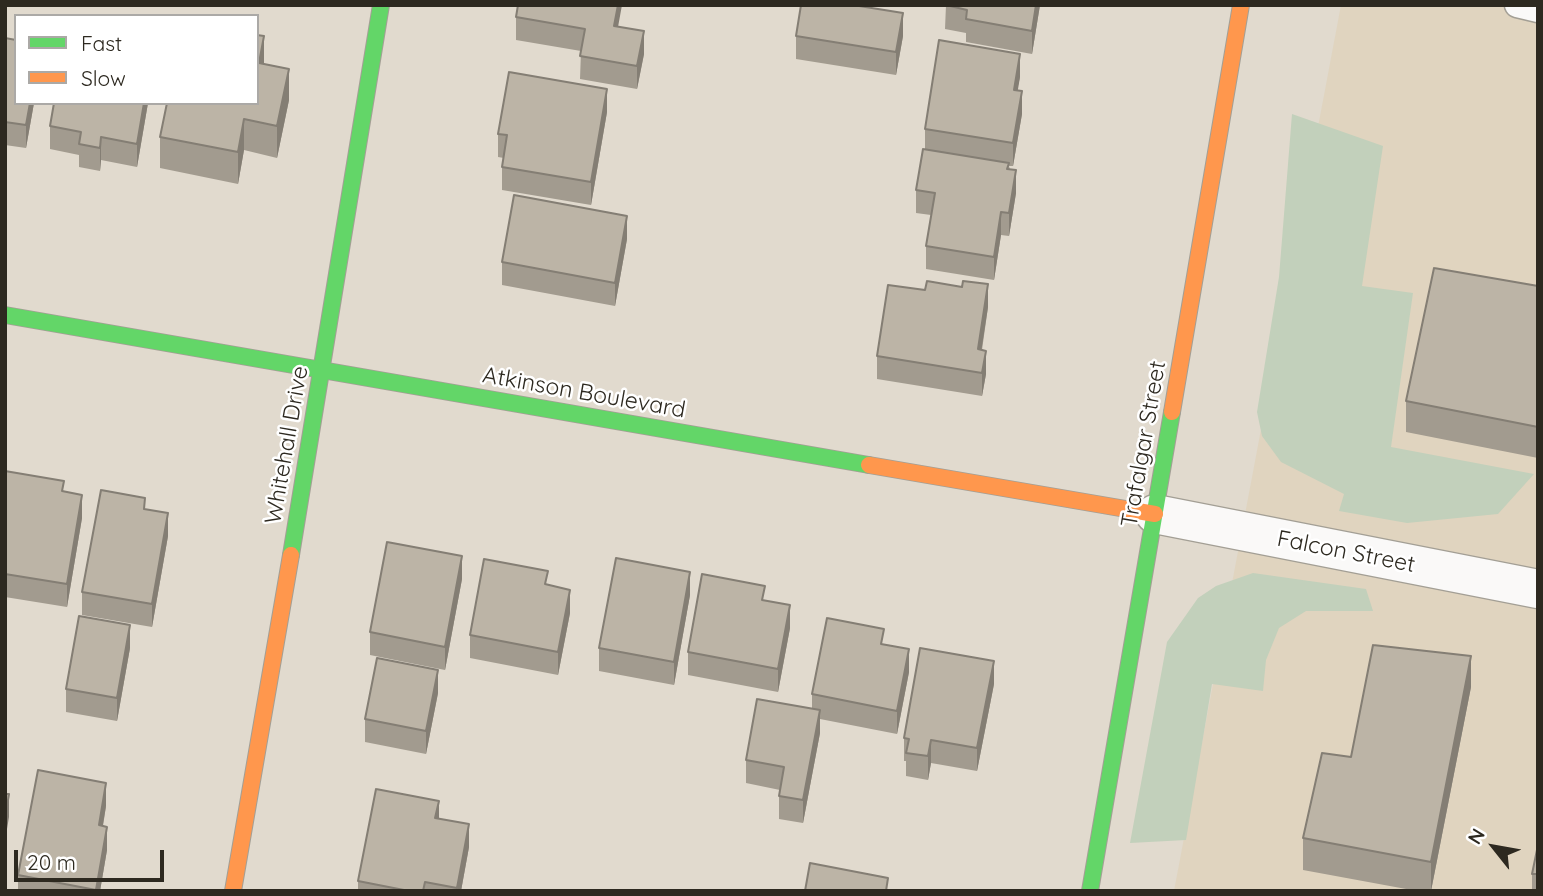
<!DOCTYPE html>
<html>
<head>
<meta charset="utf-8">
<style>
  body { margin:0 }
  #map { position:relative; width:1543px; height:896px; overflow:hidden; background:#e1dace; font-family:Quicksand,sans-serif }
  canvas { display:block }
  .frame { position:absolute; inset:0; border:7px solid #2d2920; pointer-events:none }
  .legend { position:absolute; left:14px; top:14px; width:245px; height:91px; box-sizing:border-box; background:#fff; border:2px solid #aba9a6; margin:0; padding:9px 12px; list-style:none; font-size:21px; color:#2d2920 }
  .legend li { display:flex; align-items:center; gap:14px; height:35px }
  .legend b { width:35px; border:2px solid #aba9a6 }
  .north { position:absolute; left:1459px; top:812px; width:70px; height:70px; -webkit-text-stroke:5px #fff; paint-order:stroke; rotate:301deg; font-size:19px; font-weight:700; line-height:28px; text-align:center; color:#2d2920 }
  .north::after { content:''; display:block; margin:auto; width:24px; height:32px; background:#2d2920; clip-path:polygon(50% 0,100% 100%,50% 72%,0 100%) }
  .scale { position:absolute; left:14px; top:850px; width:150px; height:32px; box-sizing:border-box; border:4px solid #2d2920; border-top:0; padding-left:9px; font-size:21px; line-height:24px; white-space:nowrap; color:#2d2920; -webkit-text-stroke:5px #fff; paint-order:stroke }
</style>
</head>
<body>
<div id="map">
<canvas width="1543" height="896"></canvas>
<div class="frame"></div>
<ul class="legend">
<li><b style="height:9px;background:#63d668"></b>Fast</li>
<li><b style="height:9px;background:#ff974d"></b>Slow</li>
</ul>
<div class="north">N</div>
<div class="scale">20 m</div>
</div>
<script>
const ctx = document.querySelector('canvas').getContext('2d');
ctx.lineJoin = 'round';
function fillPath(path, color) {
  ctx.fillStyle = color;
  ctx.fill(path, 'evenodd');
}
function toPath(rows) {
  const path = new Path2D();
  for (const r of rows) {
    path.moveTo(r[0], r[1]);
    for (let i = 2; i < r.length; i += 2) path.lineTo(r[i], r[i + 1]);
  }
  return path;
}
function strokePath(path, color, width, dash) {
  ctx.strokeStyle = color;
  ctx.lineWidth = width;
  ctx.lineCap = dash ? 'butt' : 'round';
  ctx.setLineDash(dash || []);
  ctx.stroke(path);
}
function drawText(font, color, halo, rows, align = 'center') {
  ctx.font = font + ' Quicksand,sans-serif';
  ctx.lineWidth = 5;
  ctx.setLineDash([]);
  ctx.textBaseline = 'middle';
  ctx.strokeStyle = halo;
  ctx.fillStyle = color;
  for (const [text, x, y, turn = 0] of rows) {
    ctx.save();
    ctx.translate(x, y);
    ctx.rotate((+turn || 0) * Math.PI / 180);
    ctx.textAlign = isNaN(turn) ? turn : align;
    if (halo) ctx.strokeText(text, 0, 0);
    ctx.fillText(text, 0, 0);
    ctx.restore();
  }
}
const built = toPath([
  [1341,5,1538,5,1538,891,1174,891]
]);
const green = toPath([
  [1292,114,1383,146,1362,286,1413,293,1391,447,1534,474,1498,514,1407,523,1339,511,1344,494,1281,462,1262,436,1257,412,1279,277],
  [1253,573,1366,589,1373,611,1306,611,1279,628,1266,660,1263,691,1212,684,1186,840,1130,843,1167,642,1198,598,1216,586]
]);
const lane = toPath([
  [1517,5,1538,10]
]);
const street = toPath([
  [1155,514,1538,589]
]);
const fast = toPath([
  [5,315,869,465],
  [291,555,381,5],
  [1090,891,1172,412]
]);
const slow = toPath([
  [1172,412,1241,5],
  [869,465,1155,514],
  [233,891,291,555]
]);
const wall = toPath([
  [946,5,1040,5,1032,54,966,42,966,33,945,29],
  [516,17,618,27,644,54,637,89,580,79,581,51,516,40],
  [796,36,903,36,896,75,796,59],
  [5,38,16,103,34,103,26,148,5,145],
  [264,64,289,100,277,158,244,150,238,184,160,168,160,137],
  [1020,77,1017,90,1022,114,1013,166,1009,166,1016,193,1009,236,1001,235,994,280,926,269,926,246,931,215,916,213,916,190,925,149,925,129],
  [54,103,148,103,137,167,101,160,100,171,79,167,79,155,50,149,50,126],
  [607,112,591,205,502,190,502,167,504,158,498,157,498,134],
  [627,239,615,306,502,285,502,262],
  [1538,286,1538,458,1406,432,1406,401],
  [988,307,982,350,986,374,982,396,877,379,877,356],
  [5,471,64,491,82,518,67,607,5,597],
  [145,509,168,536,152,627,82,615,82,592],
  [462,579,445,670,370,655,370,632],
  [548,585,570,613,558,675,470,658,470,635],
  [690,595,674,685,599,671,599,648],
  [765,601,790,628,778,692,688,675,688,652],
  [884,644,909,672,897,734,820,719,820,733,803,823,779,819,779,796,780,790,746,783,746,760,812,709,812,694],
  [130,648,117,721,66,712,66,689],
  [994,684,977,771,931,763,928,780,906,776,906,761,904,761,904,738],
  [1471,687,1431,891,1417,891,1303,870,1303,838,1351,757],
  [438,693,426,754,365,742,365,719],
  [106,806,103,826,107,850,100,891,18,891,18,875],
  [439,818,469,847,461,891,358,891,358,881],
  [1538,845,1538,891,1532,891,1532,874]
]);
const shadedWall = toPath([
  [618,5,622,5,614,49,614,26],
  [1036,5,1040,5,1032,54,1032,31],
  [903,13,903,36,896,75,896,52],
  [644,31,644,54,637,89,637,66],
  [264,36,264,68,259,63],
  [1020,54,1020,77,1014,113,1014,90],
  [289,69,289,100,277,158,277,126],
  [607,89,607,112,591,205,591,182],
  [1022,91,1022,114,1013,166,1013,143],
  [30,103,34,103,26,148,26,125],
  [144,103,148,103,137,167,137,144],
  [244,119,244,150,238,184,238,152],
  [101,137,101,160,100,171,100,148],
  [1016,170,1016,193,1009,236,1009,213],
  [1001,212,1001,235,994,280,994,257],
  [627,216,627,239,615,306,615,283],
  [988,284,988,307,978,372,978,349],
  [986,351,986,374,982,396,982,373],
  [82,495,82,518,67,607,67,584],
  [168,513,168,536,152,627,152,604],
  [462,556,462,579,445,670,445,647],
  [690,572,690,595,674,685,674,662],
  [570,590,570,613,558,675,558,652],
  [790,605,790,628,778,692,778,669],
  [130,625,130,648,117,721,117,698],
  [909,649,909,672,897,734,897,711],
  [1471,656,1471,687,1431,891,1431,862],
  [994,661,994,684,977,771,977,748],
  [438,670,438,693,426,754,426,731],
  [820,710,820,733,803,823,803,800],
  [931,740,931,763,928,780,928,756],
  [106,783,106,806,99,848,99,825],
  [9,794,9,817,5,841,5,818],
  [439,801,439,824,435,818],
  [469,824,469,847,461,891,457,891],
  [107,827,107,850,100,891,96,891]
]);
const building = toPath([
  [518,5,618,5,614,26,644,31,637,66,580,56,585,29,516,17,518,5],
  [801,5,853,5,903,13,896,52,796,36,801,5],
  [946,5,1036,5,1032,31,966,19,967,10,946,5],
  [257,35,264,36,259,63,289,69,277,126,244,119,238,152,160,137,167,103,257,103,257,35],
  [5,38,16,40,16,103,30,103,26,125,5,122,5,38],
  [939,40,1020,54,1014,90,1022,91,1013,143,925,129,939,40],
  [509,72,607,89,591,182,502,167,507,135,498,134,509,72],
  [54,103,144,103,137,144,101,137,100,148,79,144,81,132,50,126,54,103],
  [923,149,1009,163,1007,169,1016,170,1009,213,1001,212,994,257,926,246,935,193,916,190,923,149],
  [514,195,627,216,615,283,502,262,514,195],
  [1434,268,1538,286,1538,427,1406,401,1434,268],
  [927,281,962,287,963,281,988,284,978,349,986,351,982,373,877,356,888,285,925,290,927,281],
  [5,471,64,481,62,491,82,495,67,584,5,574,5,471],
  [101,490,145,498,144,509,168,513,152,604,82,592,101,490],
  [387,542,462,556,445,647,370,632,387,542],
  [616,558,690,572,674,662,599,648,616,558],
  [484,559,548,571,545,584,570,590,558,652,470,635,484,559],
  [702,574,765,586,762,600,790,605,778,669,688,652,702,574],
  [79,616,130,625,117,698,66,689,79,616],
  [827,618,884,629,881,644,909,649,897,711,812,694,827,618],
  [1373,645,1471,656,1431,862,1303,838,1322,753,1351,757,1373,645],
  [920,648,994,661,977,748,931,740,928,756,906,753,909,739,904,738,920,648],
  [377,658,438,670,426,731,365,719,377,658],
  [757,699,820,710,803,800,779,796,784,767,746,760,757,699],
  [38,770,106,783,99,825,107,827,96,890,18,875,38,770],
  [376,789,439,801,435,818,469,824,457,888,425,882,423,891,409,891,358,881,376,789],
  [5,794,9,794,5,818,5,794],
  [1538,845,1538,874,1532,874,1538,845],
  [810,863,888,878,886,891,805,891,810,863]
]);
const streetNames = [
  ["Atkinson Boulevard",584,393,10],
  ["Trafalgar Street",1144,444,-80],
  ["Whitehall Drive",287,445,-80],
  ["Falcon Street",1346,552,11]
];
fillPath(built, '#e0d4bf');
fillPath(green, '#c2d0bb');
strokePath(lane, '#a39f95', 27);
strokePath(street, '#a39f95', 41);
strokePath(fast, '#a39f95', 18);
strokePath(slow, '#a39f95', 18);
strokePath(lane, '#faf9f8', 24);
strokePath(street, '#faf9f8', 38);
strokePath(fast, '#63d668', 16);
strokePath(slow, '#ff974d', 16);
fillPath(wall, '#a29b8f');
fillPath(shadedWall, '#847e74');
fillPath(building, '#bcb4a6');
strokePath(building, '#847e74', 2);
drawText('23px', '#2d2920', '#fff', streetNames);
</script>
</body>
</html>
